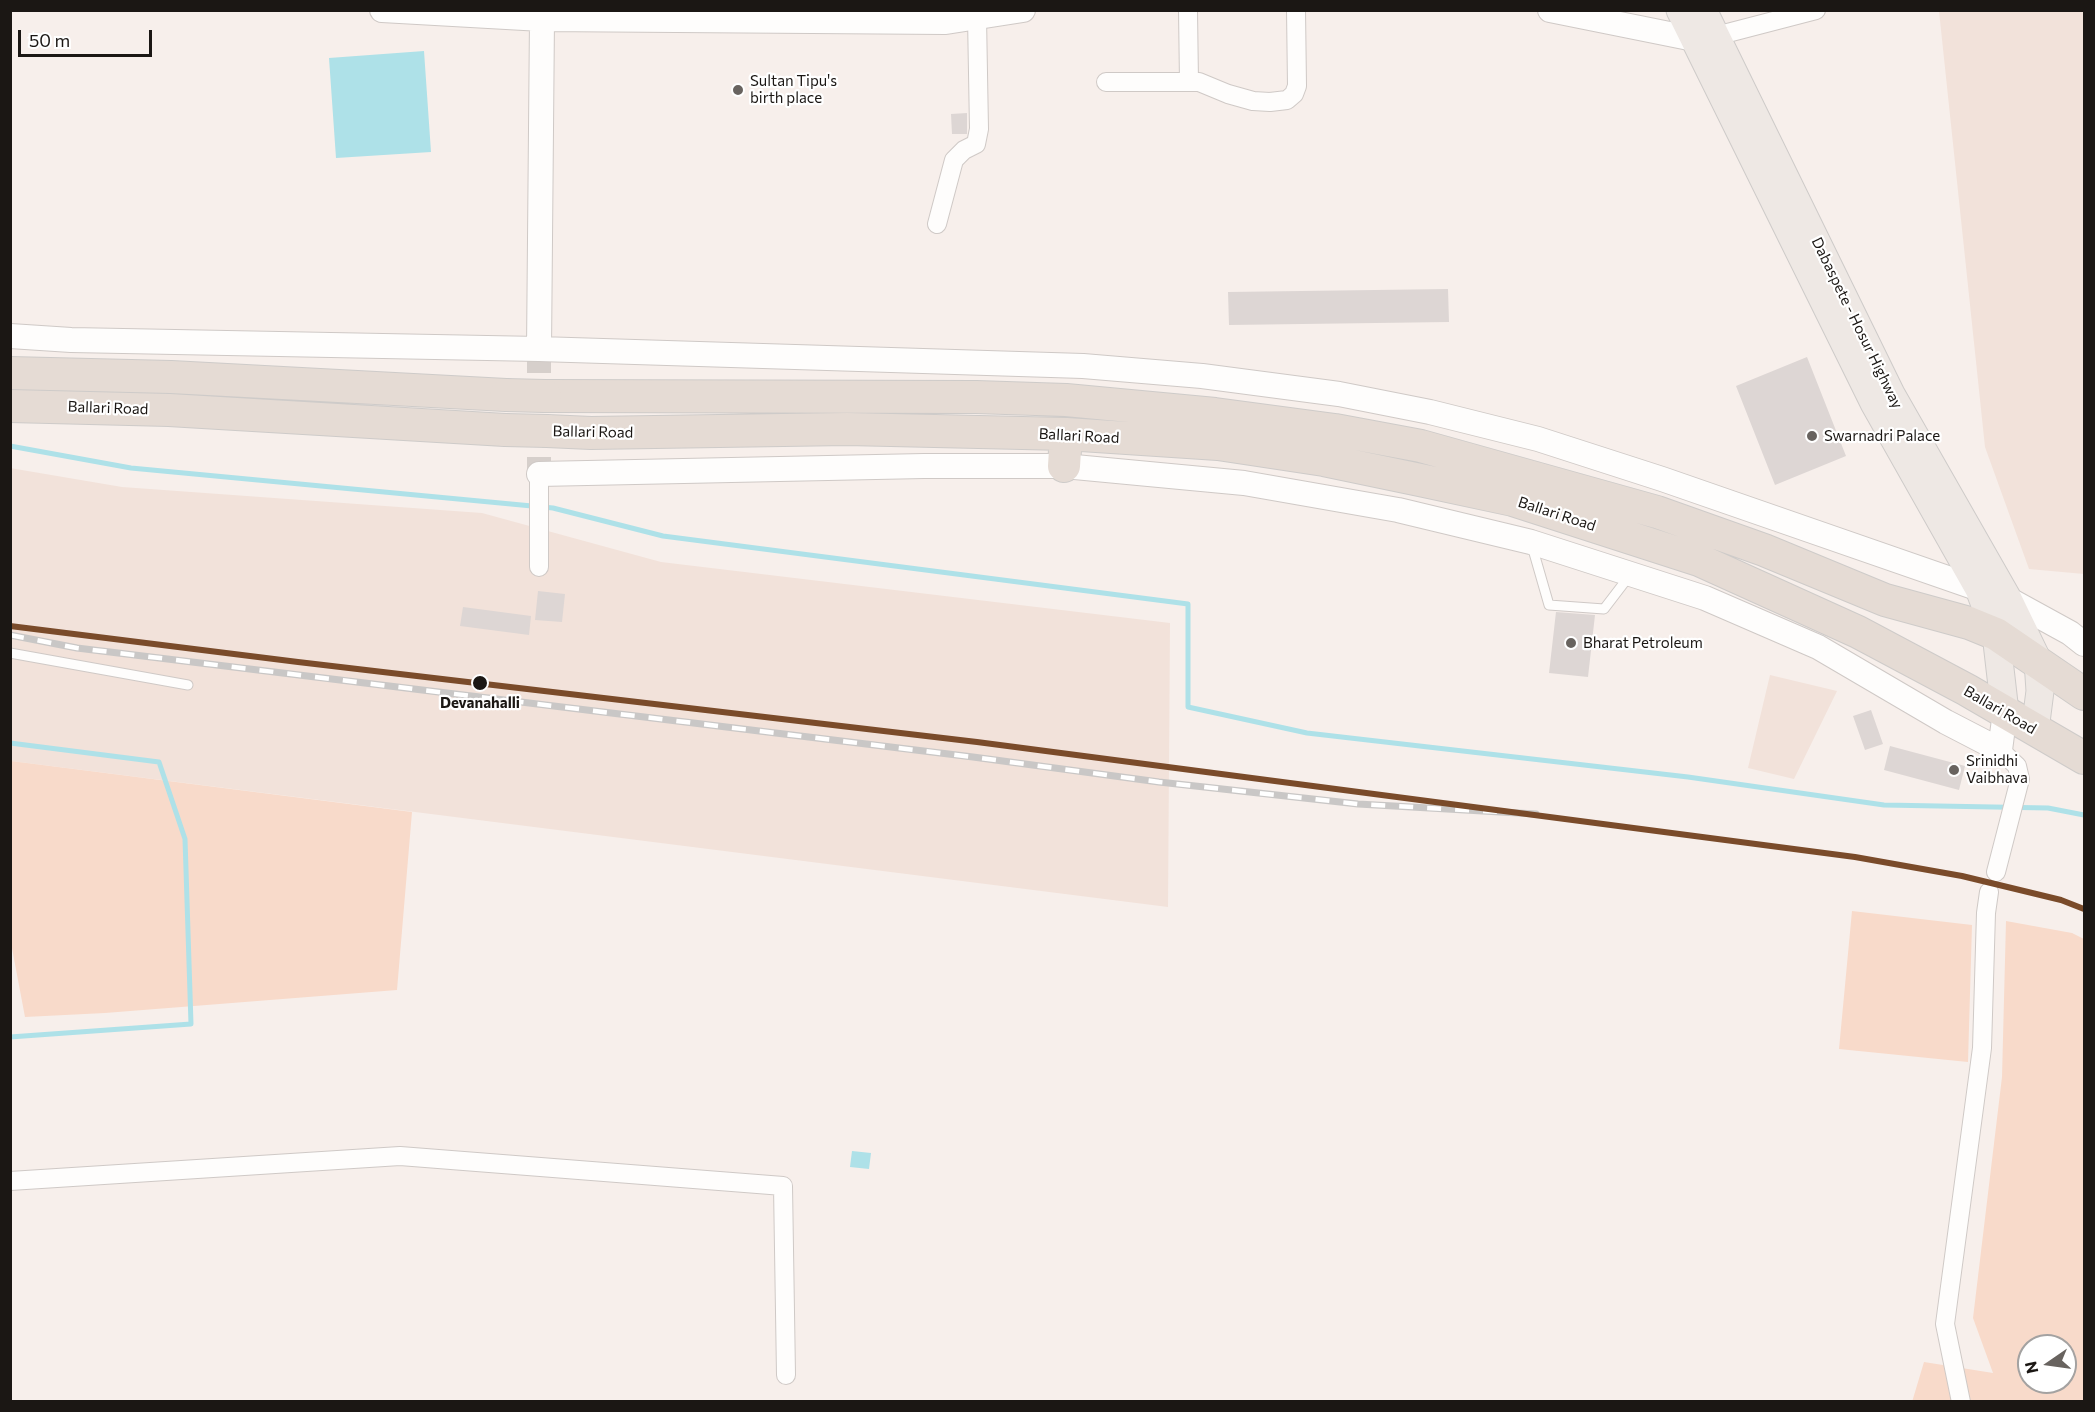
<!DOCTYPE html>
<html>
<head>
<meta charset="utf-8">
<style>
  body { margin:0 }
  #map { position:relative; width:2095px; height:1412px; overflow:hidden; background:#f7efeb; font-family:Commissioner,sans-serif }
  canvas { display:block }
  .frame { position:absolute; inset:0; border:12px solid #1b1714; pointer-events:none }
  .north { position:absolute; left:2017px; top:1334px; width:60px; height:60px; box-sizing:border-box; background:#fff; border:2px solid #a4a2a1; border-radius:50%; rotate:257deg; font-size:16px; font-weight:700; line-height:24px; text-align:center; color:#1b1714 }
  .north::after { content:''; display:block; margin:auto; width:21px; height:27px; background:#68635f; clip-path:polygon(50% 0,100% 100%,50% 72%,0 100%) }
  .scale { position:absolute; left:18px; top:30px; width:134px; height:27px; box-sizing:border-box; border:3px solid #1b1714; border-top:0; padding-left:8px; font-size:18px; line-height:21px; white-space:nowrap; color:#1b1714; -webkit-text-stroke:4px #fff; paint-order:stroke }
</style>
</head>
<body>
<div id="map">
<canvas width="2095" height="1412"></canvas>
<div class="frame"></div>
<div class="north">N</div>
<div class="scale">50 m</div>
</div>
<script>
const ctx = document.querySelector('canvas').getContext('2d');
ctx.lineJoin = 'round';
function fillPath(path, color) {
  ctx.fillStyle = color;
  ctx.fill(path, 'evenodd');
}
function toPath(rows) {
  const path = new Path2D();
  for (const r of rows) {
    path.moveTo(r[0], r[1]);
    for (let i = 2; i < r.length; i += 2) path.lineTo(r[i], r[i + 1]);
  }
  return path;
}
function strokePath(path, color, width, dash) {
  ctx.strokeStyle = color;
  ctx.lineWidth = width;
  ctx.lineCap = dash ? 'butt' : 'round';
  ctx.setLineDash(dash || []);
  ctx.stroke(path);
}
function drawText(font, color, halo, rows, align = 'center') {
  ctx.font = font + ' Commissioner,sans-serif';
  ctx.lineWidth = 4.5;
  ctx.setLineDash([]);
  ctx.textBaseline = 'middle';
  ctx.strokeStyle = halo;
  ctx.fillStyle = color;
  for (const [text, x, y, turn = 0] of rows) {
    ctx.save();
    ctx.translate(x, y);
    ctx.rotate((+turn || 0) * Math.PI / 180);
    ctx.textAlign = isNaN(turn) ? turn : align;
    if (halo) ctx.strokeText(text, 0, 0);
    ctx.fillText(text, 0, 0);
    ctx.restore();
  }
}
const built = toPath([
  [1939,11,2084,11,2084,574,2029,569,1985,447],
  [10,468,122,487,482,513,661,562,1170,623,1168,907,11,761],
  [1770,675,1837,691,1794,779,1748,768]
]);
const green = toPath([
  [11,761,412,812,397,990,105,1013,25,1017,11,943],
  [1852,911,1972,925,1968,1062,1839,1049],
  [2006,921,2072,933,2084,939,2084,1401,1912,1402,1924,1362,1993,1373,1973,1318,2002,1077],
  [2029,1346,2065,1346,2065,1382,2029,1382]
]);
const water = toPath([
  [424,51,431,152,336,158,329,58],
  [852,1151,871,1153,869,1169,850,1167]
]);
const stream = toPath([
  [10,446,131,468,553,508,663,536,1188,604,1188,707,1307,733,1688,777,1884,805,2048,808,2084,815],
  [10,743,159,762,185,839,191,1024,10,1037]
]);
const building = toPath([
  [967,113,967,134,952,134,951,114],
  [1448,289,1449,322,1229,325,1228,292],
  [1807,357,1846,456,1775,485,1736,386],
  [538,591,565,594,562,622,535,620],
  [463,607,531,616,529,635,460,626],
  [1556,612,1595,615,1588,677,1549,673],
  [1871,710,1883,744,1865,750,1853,716],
  [1890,746,1965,766,1959,790,1884,770]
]);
const secondaryTunnel = toPath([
  [539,349,539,474]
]);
const lane = toPath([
  [1532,546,1549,605,1604,609,1630,575],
  [10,653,188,685]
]);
const street = toPath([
  [1188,10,1189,82],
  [1716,36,1816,10],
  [1106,82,1199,82,1228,94,1253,101,1270,102,1287,100,1294,94,1297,86,1296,10],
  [937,224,954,160,964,150,976,144,979,129,977,17],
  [539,474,539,567],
  [1996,872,2020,779,2017,766,2000,750],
  [10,1181,400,1156,783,1186,786,1375],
  [1961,1402,1945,1324,1982,1048,1986,913,1989,892]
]);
const secondary = toPath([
  [382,10,542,19,946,22,1023,10],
  [1550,10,1694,39,1710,37],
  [10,336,71,340,539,349,1083,366,1202,376,1339,394,1430,412,1538,439,1662,479,2008,599,2070,633,2084,644],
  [539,349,542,19],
  [539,474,924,466,1064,466,1244,483,1398,510,1531,542,1705,598,1818,647,1946,722,2000,750,2005,712]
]);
const primary = toPath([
  [1680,10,1874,403,1979,589,1996,634,2005,712],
  [1703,10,1891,394,2008,599,2038,661,2040,691,2035,730]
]);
const highway = toPath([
  [10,373,171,377,506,395],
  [545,396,976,397,1066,400,1215,414,1335,430,1421,446,1657,512,1764,550,1885,600,1969,623,1996,634,2084,694],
  [10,406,169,410,505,430],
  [547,431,591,433,847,429,1066,434,1218,444,1324,460,1420,480,1513,500,1699,560,1858,632,1967,690,2084,758],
  [1064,466,1066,434]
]);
const rail = toPath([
  [10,635,77,648,973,757,1159,782,1358,804,1536,814]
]);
const highwayBridge = toPath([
  [506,395,545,396],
  [505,430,547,431]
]);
const rail1 = toPath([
  [10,626,298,662,977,742,1855,857,1962,876,2061,900,2084,909]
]);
const markers = [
  [738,90,6,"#68635f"],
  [1812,436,6,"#68635f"],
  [1571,643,6,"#68635f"],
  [480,683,8,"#1b1714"],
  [1954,770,6,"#68635f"]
];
const poiNames = [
  ["Sultan Tipu's",750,81],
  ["birth place",750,98],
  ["Swarnadri Palace",1824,436],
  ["Bharat Petroleum",1583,643],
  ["Srinidhi",1966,761],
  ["Vaibhava",1966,778]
];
const streetNames = [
  ["Dabaspete - Hosur Highway",1857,323,64],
  ["Ballari Road",108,408,2],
  ["Ballari Road",593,432,1],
  ["Ballari Road",1079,436,3],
  ["Ballari Road",1557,514,18],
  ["Ballari Road",2000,710,30]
];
const stopNames = [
  ["Devanahalli",480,703]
];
fillPath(built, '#f2e2da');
fillPath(green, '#f8daca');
fillPath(water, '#aee1e8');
strokePath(stream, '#aee1e8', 5);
fillPath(building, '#ddd6d4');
strokePath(secondaryTunnel, '#d6cfcb', 24, [24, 12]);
strokePath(lane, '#cfc9c6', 11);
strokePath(street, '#cfc9c6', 20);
strokePath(secondary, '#cfc9c6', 26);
strokePath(primary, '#cecbc9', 29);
strokePath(highway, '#cecbc9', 34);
strokePath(lane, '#fefdfc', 9);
strokePath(street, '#fefdfc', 18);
strokePath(secondary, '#fefdfc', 24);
strokePath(primary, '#eee8e4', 27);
strokePath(highway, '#e5dbd4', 32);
strokePath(rail, '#c9c7c6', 7);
strokePath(rail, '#fff', 4.5, [14]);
strokePath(highwayBridge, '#cecbc9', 34, []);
strokePath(highwayBridge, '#e5dbd4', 32);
strokePath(rail1, '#7a4b2a', 6);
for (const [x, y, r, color] of markers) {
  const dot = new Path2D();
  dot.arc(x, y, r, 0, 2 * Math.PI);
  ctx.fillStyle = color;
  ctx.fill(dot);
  strokePath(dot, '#fff', 2);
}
drawText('15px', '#1b1714', '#fff', poiNames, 'left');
drawText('15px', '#1b1714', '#fff', streetNames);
drawText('bold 15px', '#1b1714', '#fff', stopNames);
</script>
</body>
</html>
